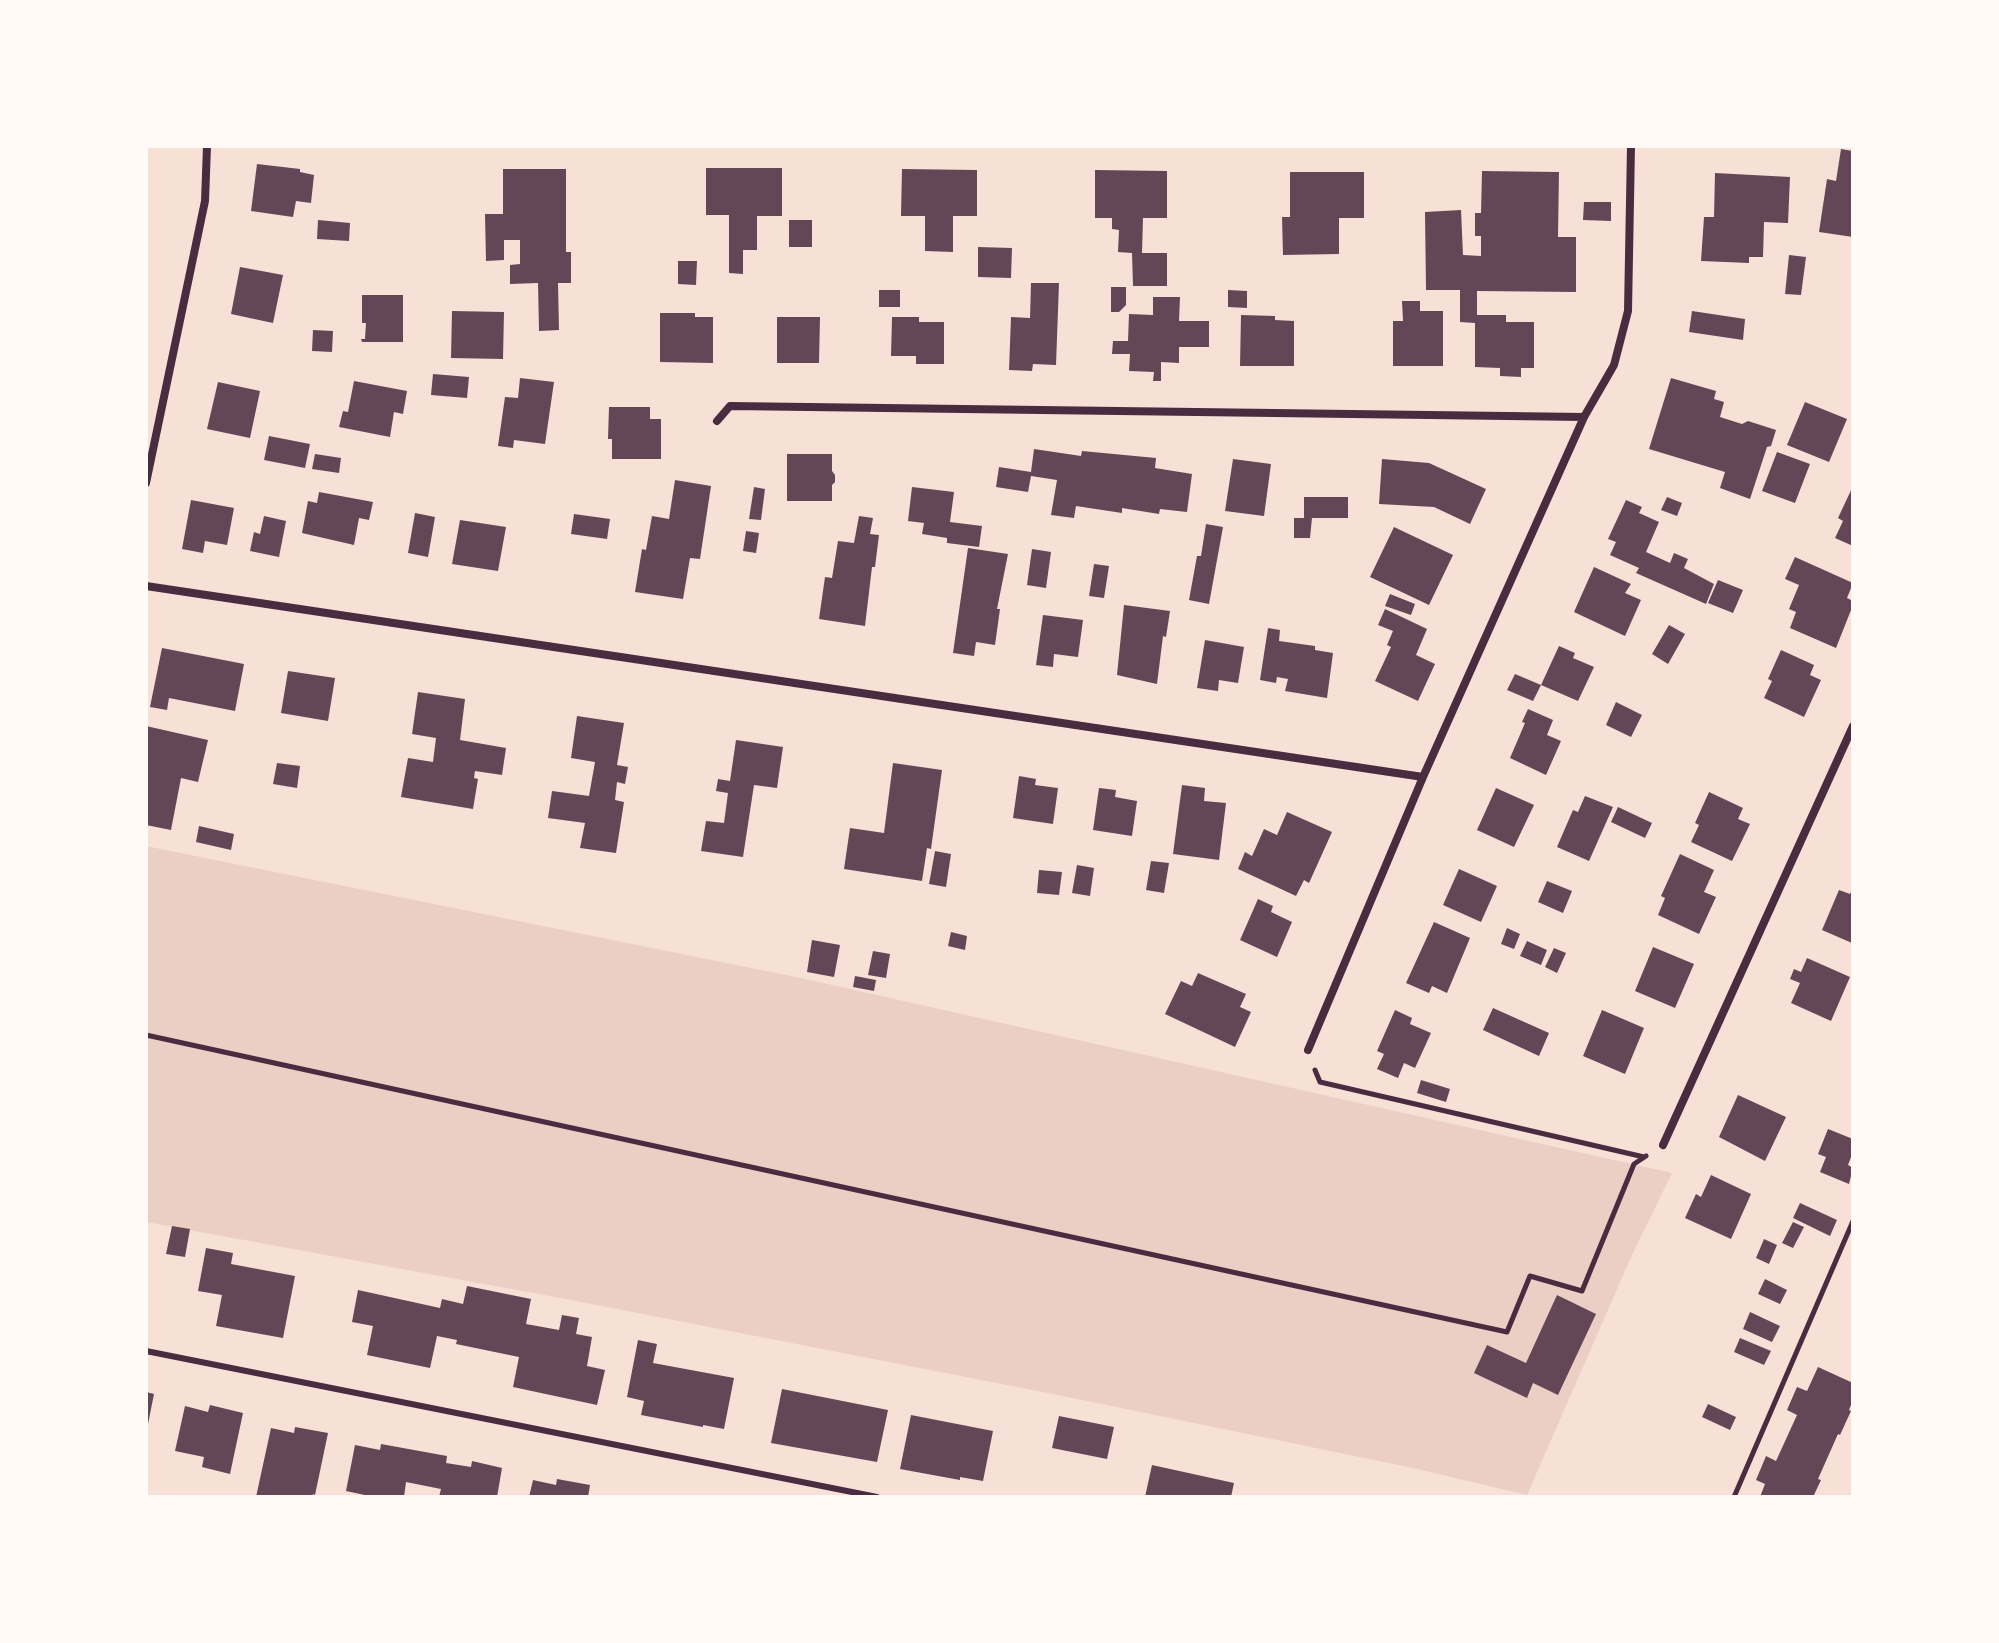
<!DOCTYPE html>
<html>
<head>
<meta charset="utf-8">
<style>
  body { margin:0 }
  #map { position:relative; width:1999px; height:1643px; overflow:hidden; background:#f7e1d7; font-family:"Noto Serif",serif }
  canvas { display:block }
  .frame { position:absolute; inset:0; border:148px solid #fffaf5; pointer-events:none }
</style>
</head>
<body>
<div id="map">
<canvas width="1999" height="1643"></canvas>
<div class="frame"></div>
</div>
<script>
const ctx = document.querySelector('canvas').getContext('2d');
ctx.lineJoin = 'round';
function fillPath(path, color) {
  ctx.fillStyle = color;
  ctx.fill(path, 'evenodd');
}
function toPath(rows) {
  const path = new Path2D();
  for (const r of rows) {
    path.moveTo(r[0], r[1]);
    for (let i = 2; i < r.length; i += 2) path.lineTo(r[i], r[i + 1]);
  }
  return path;
}
function strokePath(path, color, width, dash) {
  ctx.strokeStyle = color;
  ctx.lineWidth = width;
  ctx.lineCap = dash ? 'butt' : 'round';
  ctx.setLineDash(dash || []);
  ctx.stroke(path);
}
const green = toPath([
  [146,846,801,978,1672,1173,1632,1255,1527,1495,1413,1468,1053,1394,571,1300,146,1222]
]);
const building = toPath([
  [1841,149,1853,151,1853,237,1819,232,1827,179,1836,181],
  [257,164,300,169,300,172,314,175,311,203,296,201,293,217,251,211],
  [706,168,782,168,782,216,757,216,757,250,743,250,743,274,729,273,729,215,706,215],
  [503,169,566,169,566,252,571,252,571,283,558,283,559,330,539,331,538,283,510,284,510,265,520,264,520,240,504,240,504,260,486,261,485,214,503,214],
  [902,169,977,170,977,216,953,216,953,252,925,251,925,216,901,216],
  [1095,170,1167,171,1167,218,1143,218,1142,253,1167,253,1167,286,1133,286,1132,253,1118,252,1119,230,1112,229,1112,218,1095,218],
  [1482,171,1559,172,1558,237,1576,237,1576,292,1477,291,1477,315,1506,315,1506,322,1534,322,1534,368,1521,368,1521,377,1500,376,1500,368,1475,367,1475,323,1460,322,1460,290,1426,290,1425,212,1461,210,1463,255,1481,256,1481,236,1475,236,1475,213,1481,213],
  [1290,172,1364,172,1364,218,1339,218,1339,254,1283,255,1282,217,1290,217],
  [1715,173,1790,177,1788,223,1764,222,1763,257,1749,257,1749,263,1701,261,1704,217,1714,217],
  [1584,202,1611,202,1611,221,1583,220],
  [318,220,350,223,349,241,317,239],
  [789,220,812,220,812,247,789,247],
  [978,247,1012,248,1011,278,978,277],
  [1789,255,1806,257,1801,295,1785,294],
  [678,261,697,261,696,285,678,284],
  [240,267,283,275,273,323,231,314],
  [1031,283,1059,283,1056,365,1033,364,1032,371,1009,370,1011,317,1030,318],
  [1111,287,1126,287,1126,305,1119,312,1111,312],
  [879,290,900,290,900,307,879,307],
  [1228,290,1247,291,1247,308,1228,307],
  [362,295,403,295,403,342,362,342,361,339,365,339,366,323,362,323],
  [1153,297,1180,297,1179,321,1209,321,1209,347,1179,347,1179,363,1161,362,1161,381,1153,381,1154,372,1129,371,1130,354,1112,354,1113,341,1128,341,1129,314,1153,315],
  [1402,301,1420,301,1420,311,1443,311,1443,366,1393,366,1393,321,1403,321],
  [452,311,504,312,503,359,451,358],
  [1692,311,1745,319,1743,340,1689,332],
  [660,313,695,313,695,317,713,317,713,363,660,362],
  [1241,315,1275,316,1275,320,1294,321,1294,366,1240,366],
  [777,317,820,317,819,363,777,363],
  [892,317,919,317,919,322,944,322,944,364,916,364,916,356,891,356],
  [313,330,333,331,332,352,312,351],
  [433,374,469,377,467,398,431,395],
  [520,378,554,382,545,444,514,440,513,448,498,446,505,397,518,398],
  [1671,378,1716,391,1714,399,1724,402,1720,417,1742,424,1748,421,1776,430,1771,446,1767,447,1750,499,1720,488,1725,472,1649,449],
  [354,381,407,391,403,414,394,412,390,437,339,427,343,411,348,412],
  [218,382,260,391,250,438,207,429],
  [1805,402,1847,419,1829,462,1787,445],
  [609,407,650,407,650,419,661,419,661,459,612,459,612,439,608,439],
  [269,436,310,444,305,468,264,460],
  [1034,449,1081,456,1082,451,1156,458,1155,468,1192,474,1187,512,1160,509,1159,514,1122,508,1122,513,1076,506,1074,518,1051,515,1057,480,1031,476,1028,492,996,487,999,467,1031,472],
  [1777,452,1810,464,1795,503,1762,491],
  [315,454,341,458,339,473,312,469],
  [787,454,832,454,832,471,835,475,835,482,832,485,832,501,787,501],
  [1233,459,1271,464,1264,516,1225,511],
  [1382,459,1429,463,1486,489,1470,524,1434,507,1379,504],
  [675,480,711,486,700,559,690,558,683,599,635,592,642,549,646,550,652,516,669,519],
  [1853,486,1853,546,1835,538,1843,521,1838,518],
  [754,487,765,489,761,520,749,519],
  [912,487,954,492,950,522,982,526,979,547,947,543,947,538,922,534,924,523,908,521],
  [319,492,373,502,369,520,359,518,354,545,302,533,308,501,317,503],
  [1304,497,1348,497,1348,518,1312,518,1310,538,1294,538,1294,518,1304,518],
  [1667,497,1682,503,1677,516,1661,510],
  [191,500,234,508,227,545,205,541,203,553,182,549],
  [1626,500,1642,507,1639,513,1659,522,1646,552,1670,563,1674,553,1688,559,1684,568,1714,584,1706,604,1636,573,1639,568,1610,555,1616,542,1608,539],
  [415,513,435,517,428,557,408,553],
  [574,514,610,519,607,539,571,534],
  [264,516,286,521,279,557,250,551,254,532,260,534],
  [859,516,873,518,870,534,879,535,875,567,872,567,865,626,819,619,825,577,832,578,838,541,854,543],
  [460,520,506,527,498,571,452,564],
  [1206,524,1223,527,1209,604,1189,600,1197,556,1201,556],
  [1394,527,1453,555,1429,605,1370,577],
  [746,531,759,533,756,553,743,551],
  [968,548,1008,554,997,609,1000,609,995,645,976,642,974,656,953,653],
  [1032,549,1051,552,1046,588,1027,585],
  [1795,557,1853,583,1847,598,1853,601,1853,605,1836,648,1790,628,1796,612,1789,609,1799,585,1785,579],
  [1094,564,1109,566,1104,598,1089,596],
  [1594,567,1631,584,1625,593,1641,600,1625,636,1574,612],
  [1718,580,1743,590,1733,613,1708,603],
  [1390,594,1415,604,1411,615,1385,606],
  [1124,605,1170,611,1166,637,1163,636,1157,684,1117,675],
  [1385,609,1427,629,1416,655,1435,664,1418,701,1375,681,1391,647,1387,645,1393,631,1378,625],
  [1043,615,1083,620,1078,657,1054,654,1053,667,1036,665],
  [1669,625,1685,634,1668,664,1652,654],
  [1268,628,1280,630,1279,641,1315,646,1315,650,1333,653,1327,698,1285,691,1288,679,1277,677,1276,683,1260,680],
  [1205,640,1244,647,1238,683,1219,680,1218,691,1197,688],
  [1559,646,1575,653,1573,658,1594,667,1578,701,1541,685,1533,701,1507,690,1515,674,1541,685],
  [162,648,244,664,235,711,169,698,167,710,150,707],
  [1781,650,1814,665,1810,675,1821,680,1804,717,1764,698,1772,681,1768,679],
  [288,671,335,678,328,721,281,713],
  [418,692,465,699,460,740,506,748,502,775,475,771,474,778,478,779,473,809,401,797,408,758,433,762,436,738,412,734],
  [1616,702,1642,715,1631,737,1606,725],
  [1528,709,1553,720,1547,735,1561,741,1546,775,1510,758,1525,723,1522,722],
  [577,716,624,723,617,765,628,767,625,784,617,782,615,800,624,802,616,853,580,848,585,823,548,818,552,791,589,796,595,762,571,758],
  [146,726,208,740,198,782,181,778,171,830,146,825],
  [736,740,783,747,777,788,754,785,743,857,701,851,706,821,724,823,728,793,716,791,718,779,730,781],
  [277,763,300,766,297,788,273,784],
  [893,763,942,770,931,849,927,848,922,881,844,869,850,828,884,833],
  [1019,776,1036,779,1035,785,1058,788,1053,824,1013,818],
  [1182,785,1205,788,1204,801,1226,803,1219,860,1173,854],
  [1099,788,1116,790,1115,797,1137,801,1132,836,1093,830],
  [1496,788,1534,805,1514,847,1477,830],
  [1709,792,1743,808,1738,819,1750,824,1732,861,1691,842,1699,825,1695,823],
  [1585,796,1613,807,1589,861,1557,847,1573,810,1578,812],
  [1618,807,1652,823,1645,838,1611,822],
  [1287,812,1332,832,1309,883,1304,880,1296,896,1238,869,1245,852,1252,856,1264,829,1277,835],
  [199,826,234,834,231,850,196,842],
  [935,851,951,854,946,887,929,884],
  [1680,854,1714,870,1704,892,1716,897,1699,934,1658,915,1665,898,1661,896],
  [1151,861,1169,863,1164,893,1146,890],
  [1077,865,1094,868,1090,896,1072,893],
  [1459,869,1497,886,1481,922,1443,905],
  [1039,870,1062,872,1059,895,1037,893],
  [1547,881,1572,891,1563,913,1538,902],
  [1853,887,1853,940,1852,943,1822,930,1839,890,1850,894],
  [1258,899,1273,906,1271,912,1292,922,1277,957,1240,940],
  [1434,922,1470,938,1447,993,1432,986,1429,993,1406,983],
  [1507,928,1520,934,1514,949,1501,944],
  [951,932,967,936,965,950,948,946],
  [812,940,840,945,834,977,807,972],
  [1527,941,1547,950,1541,965,1520,956],
  [1653,947,1694,964,1675,1008,1635,991],
  [1554,948,1566,953,1557,973,1545,967],
  [873,951,890,954,886,978,868,975],
  [1807,958,1850,977,1831,1021,1791,1003,1800,983,1790,979,1794,969,1801,972],
  [1198,973,1246,994,1240,1007,1251,1012,1235,1047,1165,1014,1181,981,1192,986],
  [855,976,876,980,874,991,853,987],
  [1493,1008,1549,1033,1539,1056,1483,1030],
  [1395,1010,1412,1018,1410,1024,1431,1033,1415,1068,1404,1063,1398,1078,1377,1069,1384,1054,1377,1051],
  [1602,1010,1644,1028,1625,1074,1583,1056],
  [1421,1080,1450,1089,1446,1102,1417,1093],
  [1738,1095,1786,1117,1765,1161,1719,1137],
  [1828,1129,1853,1139,1853,1152,1848,1165,1853,1168,1849,1184,1820,1172,1826,1157,1818,1154],
  [1711,1175,1751,1194,1731,1239,1685,1218,1696,1194,1701,1197],
  [1800,1203,1837,1220,1830,1236,1793,1218],
  [1793,1222,1804,1227,1793,1248,1782,1243],
  [172,1226,190,1229,185,1257,166,1254],
  [1764,1239,1777,1245,1769,1264,1756,1258],
  [206,1248,233,1253,231,1264,295,1276,283,1338,216,1326,222,1295,198,1291],
  [1765,1279,1787,1290,1780,1304,1758,1294],
  [467,1286,531,1299,526,1324,559,1330,562,1315,579,1318,576,1334,592,1337,587,1366,605,1370,597,1405,513,1387,519,1357,456,1344,457,1340,437,1336,430,1368,367,1355,373,1326,352,1322,358,1290,440,1308,442,1299,463,1304],
  [1557,1295,1596,1314,1558,1395,1533,1383,1527,1398,1474,1373,1487,1345,1526,1363],
  [1750,1312,1780,1326,1772,1342,1743,1329],
  [1740,1338,1771,1351,1764,1365,1734,1352],
  [638,1340,657,1344,653,1363,734,1378,724,1429,703,1425,703,1427,641,1415,644,1401,627,1397],
  [1818,1367,1853,1383,1853,1400,1849,1410,1851,1411,1840,1435,1838,1434,1818,1479,1821,1480,1813,1497,1760,1497,1765,1484,1756,1480,1766,1456,1776,1461,1797,1415,1787,1410,1797,1387,1807,1391],
  [782,1389,888,1410,877,1462,771,1443],
  [146,1392,154,1394,147,1429,146,1429],
  [1708,1404,1736,1417,1730,1430,1702,1417],
  [210,1405,243,1413,230,1474,202,1467,204,1457,175,1451,185,1406,208,1412],
  [911,1415,993,1431,983,1481,960,1477,960,1480,900,1469],
  [1059,1416,1114,1427,1107,1459,1052,1448],
  [295,1427,328,1433,315,1495,313,1494,312,1497,256,1497,271,1428,294,1433],
  [381,1444,447,1456,446,1463,471,1467,472,1461,502,1468,497,1497,439,1497,441,1489,406,1482,404,1497,374,1497,346,1491,355,1445,380,1450],
  [1152,1465,1234,1483,1231,1497,1145,1497],
  [557,1479,590,1485,588,1497,529,1497,533,1480,556,1485]
]);
const path = toPath([
  [146,1035,1507,1332,1530,1276,1582,1291,1634,1164,1646,1156],
  [1315,1070,1320,1082,1644,1157],
  [1734,1497,1853,1221]
]);
const service = toPath([
  [146,1351,877,1497]
]);
const minor = toPath([
  [717,421,730,406,1584,417],
  [146,483,205,201,207,146],
  [146,586,1423,777],
  [1308,1050,1423,777,1584,417,1614,365,1628,311,1631,146],
  [1663,1145,1853,726]
]);
fillPath(green, '#ebcfc5');
fillPath(building, '#644757');
strokePath(path, '#4a2c40', 5);
strokePath(service, '#4a2c40', 6);
strokePath(minor, '#4a2c40', 8);
</script>
</body>
</html>
